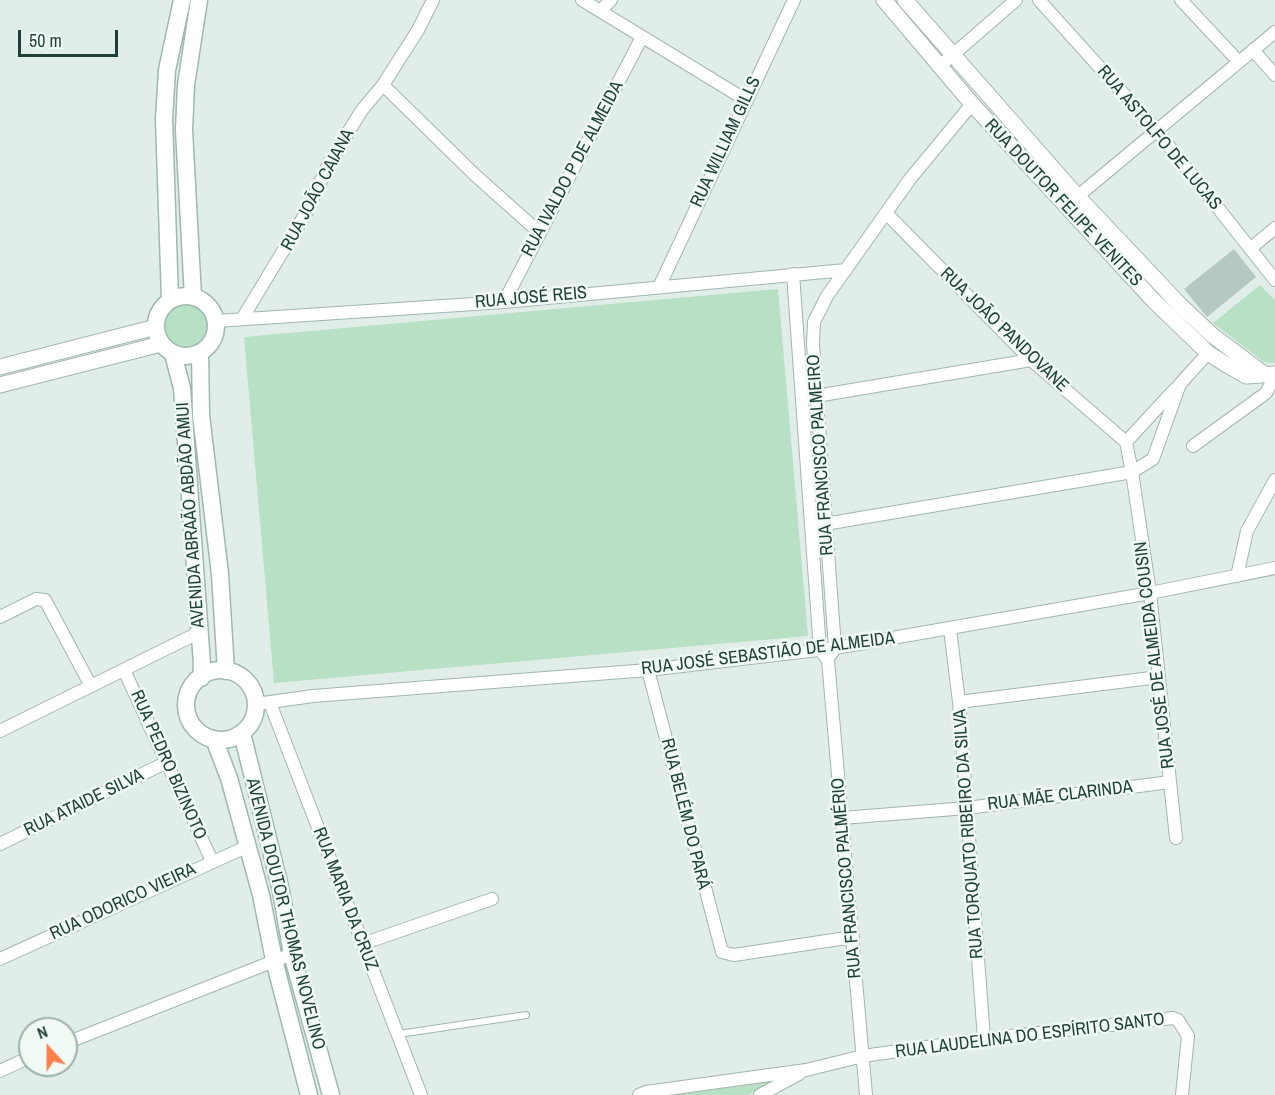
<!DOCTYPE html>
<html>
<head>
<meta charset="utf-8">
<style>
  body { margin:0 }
  #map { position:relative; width:1275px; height:1095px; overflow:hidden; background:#e0ede8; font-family:"Archivo Narrow",sans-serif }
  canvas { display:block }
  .north { position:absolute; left:18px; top:1017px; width:60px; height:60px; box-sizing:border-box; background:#f1f9f5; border:2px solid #9dafa9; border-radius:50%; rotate:339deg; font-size:16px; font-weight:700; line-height:24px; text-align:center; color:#1f3f38 }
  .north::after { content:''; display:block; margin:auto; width:21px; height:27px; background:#ff7f4c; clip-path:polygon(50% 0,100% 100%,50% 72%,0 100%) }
  .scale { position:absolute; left:18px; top:30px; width:100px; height:27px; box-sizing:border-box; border:3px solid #1f3f38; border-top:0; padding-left:8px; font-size:18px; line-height:21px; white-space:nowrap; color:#1f3f38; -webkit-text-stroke:4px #f1f9f5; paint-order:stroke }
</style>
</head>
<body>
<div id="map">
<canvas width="1275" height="1095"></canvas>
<div class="north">N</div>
<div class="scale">50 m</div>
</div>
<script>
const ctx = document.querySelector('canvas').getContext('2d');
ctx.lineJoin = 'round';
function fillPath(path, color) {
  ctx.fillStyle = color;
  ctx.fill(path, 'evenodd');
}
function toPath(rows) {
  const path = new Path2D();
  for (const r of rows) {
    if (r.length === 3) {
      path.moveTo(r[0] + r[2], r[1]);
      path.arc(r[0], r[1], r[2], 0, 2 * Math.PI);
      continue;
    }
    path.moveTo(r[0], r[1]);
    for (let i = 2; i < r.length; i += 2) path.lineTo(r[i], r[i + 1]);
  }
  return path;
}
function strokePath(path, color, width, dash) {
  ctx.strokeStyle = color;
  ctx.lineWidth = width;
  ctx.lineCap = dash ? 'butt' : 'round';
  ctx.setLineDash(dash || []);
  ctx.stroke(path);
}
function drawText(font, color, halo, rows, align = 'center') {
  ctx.font = font + ' "Archivo Narrow",sans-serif';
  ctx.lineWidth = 5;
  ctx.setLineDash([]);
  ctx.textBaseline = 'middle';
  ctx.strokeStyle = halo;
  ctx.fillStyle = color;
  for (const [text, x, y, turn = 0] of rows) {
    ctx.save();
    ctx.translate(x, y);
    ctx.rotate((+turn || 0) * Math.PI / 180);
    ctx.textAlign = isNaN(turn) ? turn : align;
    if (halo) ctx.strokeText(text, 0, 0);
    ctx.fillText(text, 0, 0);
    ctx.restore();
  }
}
const green = toPath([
  [1260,285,1275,300,1275,363,1264,362,1213,323],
  [778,289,808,636,274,683,244,337],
  [185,326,24],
  [781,1077,774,1083,748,1095,666,1095]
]);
const building = toPath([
  [1234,249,1256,277,1207,317,1184,289]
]);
const service = toPath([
  [399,1034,526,1015]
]);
const minor = toPath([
  [582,0,746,100],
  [1039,0,1157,131,1275,280],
  [1181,0,1239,62],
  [600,11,611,0],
  [1253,50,1275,75],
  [940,66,1016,0],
  [383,85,475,175,540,233],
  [1072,201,1275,32],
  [886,213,1031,360,1126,442],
  [1250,249,1275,228],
  [793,274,820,650,828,660,866,1095],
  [660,285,794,0],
  [504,302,642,37],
  [242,319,306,213,329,163,362,110,383,85,418,30,433,0],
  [216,321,504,302,846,270],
  [810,397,1031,360],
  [1193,446,1266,393,1275,376],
  [819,525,1132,472,1126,442,1175,389],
  [1237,576,1247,531,1275,480],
  [0,617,36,599,45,600,91,686],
  [950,629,959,702,984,1039],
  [831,654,835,648,813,344,814,322,827,296,910,179,972,104],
  [124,670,212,861],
  [648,670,722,952,734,955,853,937],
  [959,702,1159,677],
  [270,703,421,1095],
  [256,704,313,696,648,670,835,648,1150,593,1275,568],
  [0,731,200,632],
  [842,818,967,808,1170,782],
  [1176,838,1150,593,1132,472,1153,459,1180,384,1208,353],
  [0,844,167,762],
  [362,944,492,899],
  [0,959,246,847],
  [66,1043,292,954],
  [0,1071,30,1057],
  [639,1095,646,1092,806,1070,863,1056,984,1039,1173,1018,1178,1020,1188,1036,1182,1095],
  [760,1095,799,1074]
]);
const tertiary = toPath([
  [884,0,972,104,1153,300,1208,353,1227,365,1246,376,1275,374],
  [905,0,1078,197,1180,305,1212,335,1264,374],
  [0,367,156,327],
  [0,385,161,344]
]);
const secondary = toPath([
  [186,326,30],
  [193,297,184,130,186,85,199,0],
  [170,300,164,119,167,70,182,0],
  [200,353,201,415,220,574,226,671],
  [173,354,182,388,202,664,201,678],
  [221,705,35],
  [242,733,281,891,292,954,331,1095],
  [214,739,229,778,261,895,274,960,309,1095]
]);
const streetNames = [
  ["RUA ASTOLFO DE LUCAS",1159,138,50],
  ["RUA WILLIAM GILLS",726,142,-65],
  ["RUA IVALDO P DE ALMEIDA",573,169,-62],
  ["RUA JOÃO CAIANA",318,190,-62],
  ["RUA DOUTOR FELIPE VENITES",1063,203,47],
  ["RUA JOSÉ REIS",531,298,-5],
  ["RUA JOÃO PANDOVANE",1004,330,44],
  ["RUA FRANCISCO PALMEIRO",821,455,-94],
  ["AVENIDA ABRAÃO ABDÃO AMUI",191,515,-94],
  ["RUA JOSÉ SEBASTIÃO DE ALMEIDA",768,654,-7],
  ["RUA JOSÉ DE ALMEIDA COUSIN",1155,655,-97],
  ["RUA PEDRO BIZINOTO",168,765,66],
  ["RUA MÃE CLARINDA",1060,796,-7],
  ["RUA ATAIDE SILVA",84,803,-26],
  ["RUA BELÉM DO PARÁ",685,814,76],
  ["RUA TORQUATO RIBEIRO DA SILVA",969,834,-94],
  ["RUA FRANCISCO PALMÉRIO",847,878,-95],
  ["RUA MARIA DA CRUZ",345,899,69],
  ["RUA ODORICO VIEIRA",123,902,-25],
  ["AVENIDA DOUTOR THOMAS NOVELINO",285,914,76],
  ["RUA LAUDELINA DO ESPÍRITO SANTO",1030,1036,-7]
];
fillPath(green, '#b7e0c4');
fillPath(building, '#b5c8c1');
strokePath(service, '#a2b5b0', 8);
strokePath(minor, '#a2b5b0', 14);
strokePath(tertiary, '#a2b5b0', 17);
strokePath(secondary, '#9db9b1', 19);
strokePath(service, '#fff', 6);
strokePath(minor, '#fff', 12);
strokePath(tertiary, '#fff', 15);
strokePath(secondary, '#fff', 16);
drawText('18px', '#1f3f38', '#f1f9f5', streetNames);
</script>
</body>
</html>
